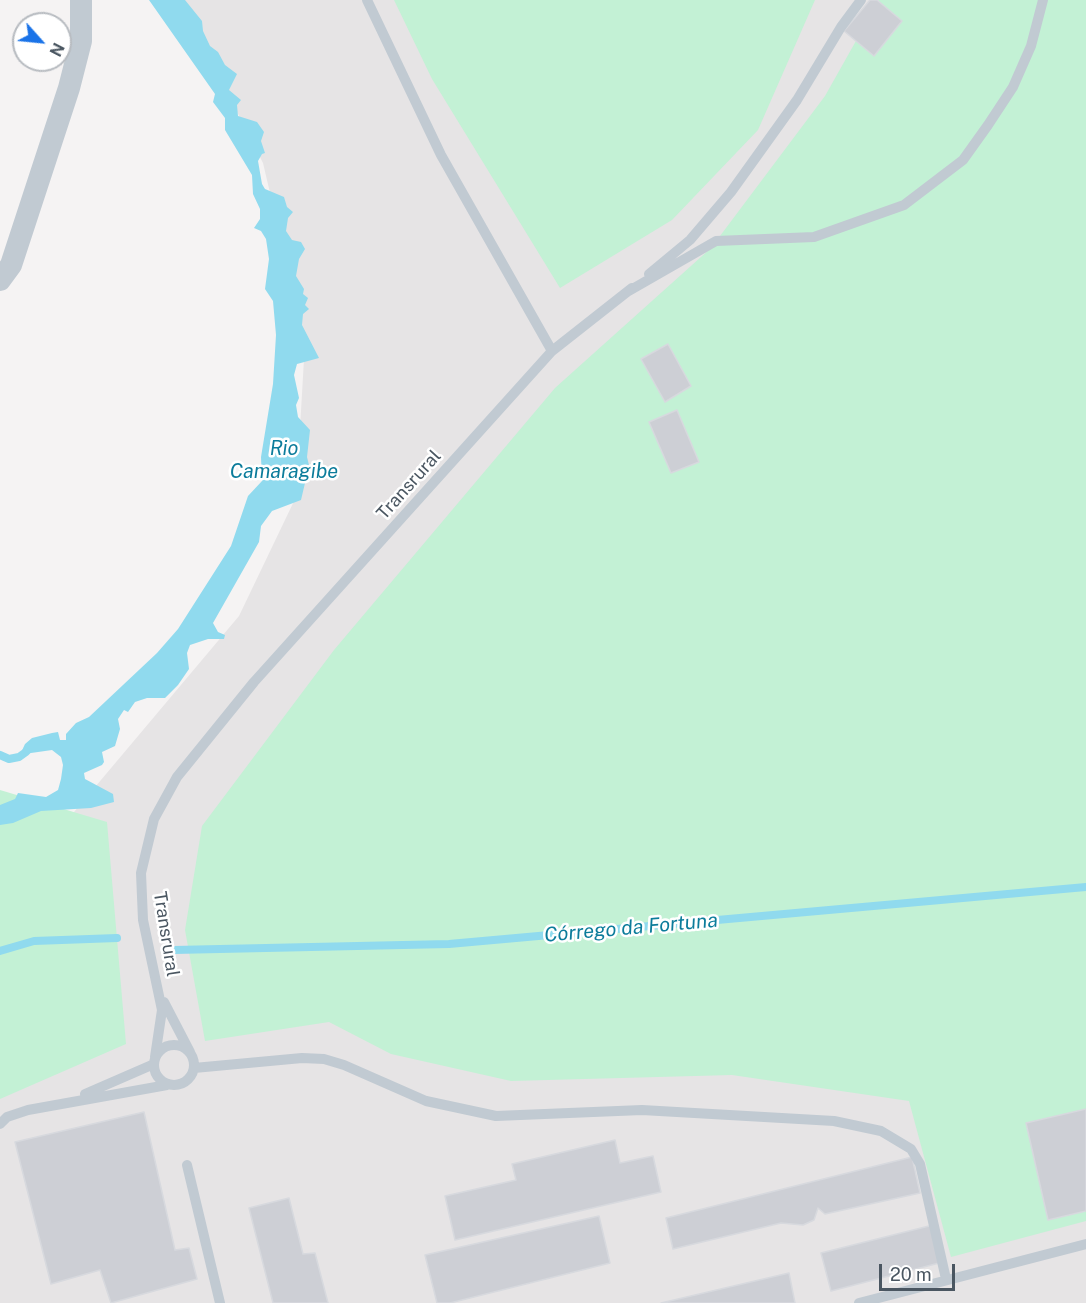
<!DOCTYPE html>
<html>
<head>
<meta charset="utf-8">
<style>
  body { margin:0 }
  #map { position:relative; width:1086px; height:1303px; overflow:hidden; background:#f5f3f3; font-family:"Public Sans",sans-serif }
  canvas { display:block }
  .north { position:absolute; left:12px; top:12px; width:60px; height:60px; box-sizing:border-box; background:#fff; border:2px solid #b7bbc0; border-radius:50%; rotate:117deg; font-size:16px; font-weight:700; line-height:24px; text-align:center; color:#4a5661 }
  .north::after { content:''; display:block; margin:auto; width:21px; height:27px; background:#1a73e8; clip-path:polygon(50% 0,100% 100%,50% 72%,0 100%) }
  .scale { position:absolute; left:879px; top:1264px; width:76px; height:27px; box-sizing:border-box; border:3px solid #4a5661; border-top:0; padding-left:8px; font-size:18px; line-height:21px; white-space:nowrap; color:#4a5661; -webkit-text-stroke:4px #fff; paint-order:stroke }
</style>
</head>
<body>
<div id="map">
<canvas width="1086" height="1303"></canvas>
<div class="north">N</div>
<div class="scale">20 m</div>
</div>
<script>
const ctx = document.querySelector('canvas').getContext('2d');
ctx.lineJoin = 'round';
function fillPath(path, color) {
  ctx.fillStyle = color;
  ctx.fill(path, 'evenodd');
}
function toPath(rows) {
  const path = new Path2D();
  for (const r of rows) {
    if (r.length === 3) {
      path.moveTo(r[0] + r[2], r[1]);
      path.arc(r[0], r[1], r[2], 0, 2 * Math.PI);
      continue;
    }
    path.moveTo(r[0], r[1]);
    for (let i = 2; i < r.length; i += 2) path.lineTo(r[i], r[i + 1]);
  }
  return path;
}
function strokePath(path, color, width, dash) {
  ctx.strokeStyle = color;
  ctx.lineWidth = width;
  ctx.lineCap = dash ? 'butt' : 'round';
  ctx.setLineDash(dash || []);
  ctx.stroke(path);
}
function drawText(font, color, halo, rows, align = 'center') {
  ctx.font = font + ' "Public Sans",sans-serif';
  ctx.lineWidth = 5;
  ctx.setLineDash([]);
  ctx.textBaseline = 'middle';
  ctx.strokeStyle = halo;
  ctx.fillStyle = color;
  for (const [text, x, y, turn = 0] of rows) {
    ctx.save();
    ctx.translate(x, y);
    ctx.rotate((+turn || 0) * Math.PI / 180);
    ctx.textAlign = isNaN(turn) ? turn : align;
    if (halo) ctx.strokeText(text, 0, 0);
    ctx.fillText(text, 0, 0);
    ctx.restore();
  }
}
const education = toPath([
  [180,0,1086,0,1086,1303,0,1303,0,900,239,616,296,497,305,342,263,163]
]);
const green = toPath([
  [394,0,815,0,758,130,672,220,560,288,432,79],
  [879,0,1086,0,1086,1221,951,1257,909,1101,732,1075,511,1081,391,1054,329,1022,205,1041,185,930,202,826,334,650,555,388,711,248,825,96],
  [0,790,107,822,126,1044,0,1099]
]);
const water = toPath([
  [149,0,185,0,202,21,203,31,210,46,218,52,225,65,237,74,229,90,241,100,237,105,238,116,257,122,264,132,261,141,265,153,262,154,258,161,262,184,265,189,284,197,287,207,293,212,288,218,286,231,292,240,301,242,305,249,299,259,296,276,304,289,303,294,308,298,305,305,309,309,303,314,302,325,319,358,297,364,294,375,299,398,296,405,298,417,310,430,307,457,310,469,303,473,305,483,301,500,272,511,261,526,259,542,213,623,218,632,225,635,224,639,208,639,190,645,187,653,189,669,178,685,165,698,147,698,135,702,128,712,124,710,118,719,120,729,115,746,102,752,104,762,102,765,84,773,85,779,113,794,114,802,91,808,41,811,13,823,0,825,0,805,15,799,18,793,46,797,58,790,61,779,63,765,61,757,52,750,31,753,19,757,25,744,32,738,52,733,58,732,60,740,66,740,66,734,76,723,89,717,157,653,178,629,231,546,248,496,262,481,261,457,273,384,276,335,273,301,265,289,269,259,266,239,261,231,254,228,260,219,260,209,253,194,252,175,225,130,225,118,213,102,215,94]
]);
const stream = toPath([
  [0,755,9,759,19,757,26,752],
  [174,950,449,944,1086,887],
  [0,951,34,941,117,938]
]);
const building = toPath([
  [870,0,877,0,902,21,874,56,844,31,870,0],
  [668,344,691,386,665,402,641,359,668,344],
  [677,410,699,462,671,473,649,422,677,410],
  [1086,1109,1086,1211,1048,1220,1026,1123,1086,1109],
  [144,1112,175,1250,189,1248,197,1279,111,1303,100,1270,51,1284,15,1142,144,1112],
  [615,1140,620,1163,653,1156,661,1192,455,1240,445,1196,516,1180,512,1164,615,1140],
  [912,1157,920,1193,825,1214,818,1208,814,1220,803,1225,781,1223,673,1249,666,1218,912,1157],
  [289,1198,303,1254,315,1253,328,1303,273,1303,249,1208,289,1198],
  [599,1216,610,1263,450,1303,437,1303,425,1255,599,1216],
  [933,1225,943,1262,831,1291,821,1253,933,1225],
  [789,1273,795,1303,661,1303,789,1273]
]);
const service = toPath([
  [649,274,690,240,731,192,797,100,841,27,861,0],
  [627,292,716,241,814,237,904,205,963,160,988,125,1013,87,1031,46,1043,0],
  [552,351,632,288],
  [164,1002,190,1052],
  [174,1065,20],
  [155,1057,162,1010,143,920,141,873,154,819,177,777,254,682,552,351,441,155,367,0],
  [194,1068,302,1058,324,1059,344,1065,426,1101,496,1116,642,1110,834,1121,881,1131,911,1149,920,1164,946,1279],
  [85,1094,154,1064],
  [0,1124,7,1117,28,1110,167,1085],
  [187,1165,220,1303],
  [859,1303,1086,1244]
]);
const minor = toPath([
  [0,280,11,265,69,88,81,41,81,0]
]);
const streetNames = [
  ["Transrural",409,485,-48],
  ["Transrural",166,934,81]
];
const waterNames = [
  ["Rio",284,449],
  ["Camaragibe",284,472],
  ["Córrego da Fortuna",631,928,-5]
];
fillPath(education, '#e6e4e5');
fillPath(green, '#c3f1d5');
fillPath(water, '#90daee');
strokePath(stream, '#90daee', 8);
fillPath(building, '#cdcfd5');
strokePath(building, '#d7d9de', 1.5);
strokePath(service, '#c1cad2', 10);
strokePath(minor, '#c1cad2', 22);
drawText('18px', '#4a5661', '#fff', streetNames);
drawText('italic 20px', '#0c7c9b', '#fff', waterNames);
</script>
</body>
</html>
